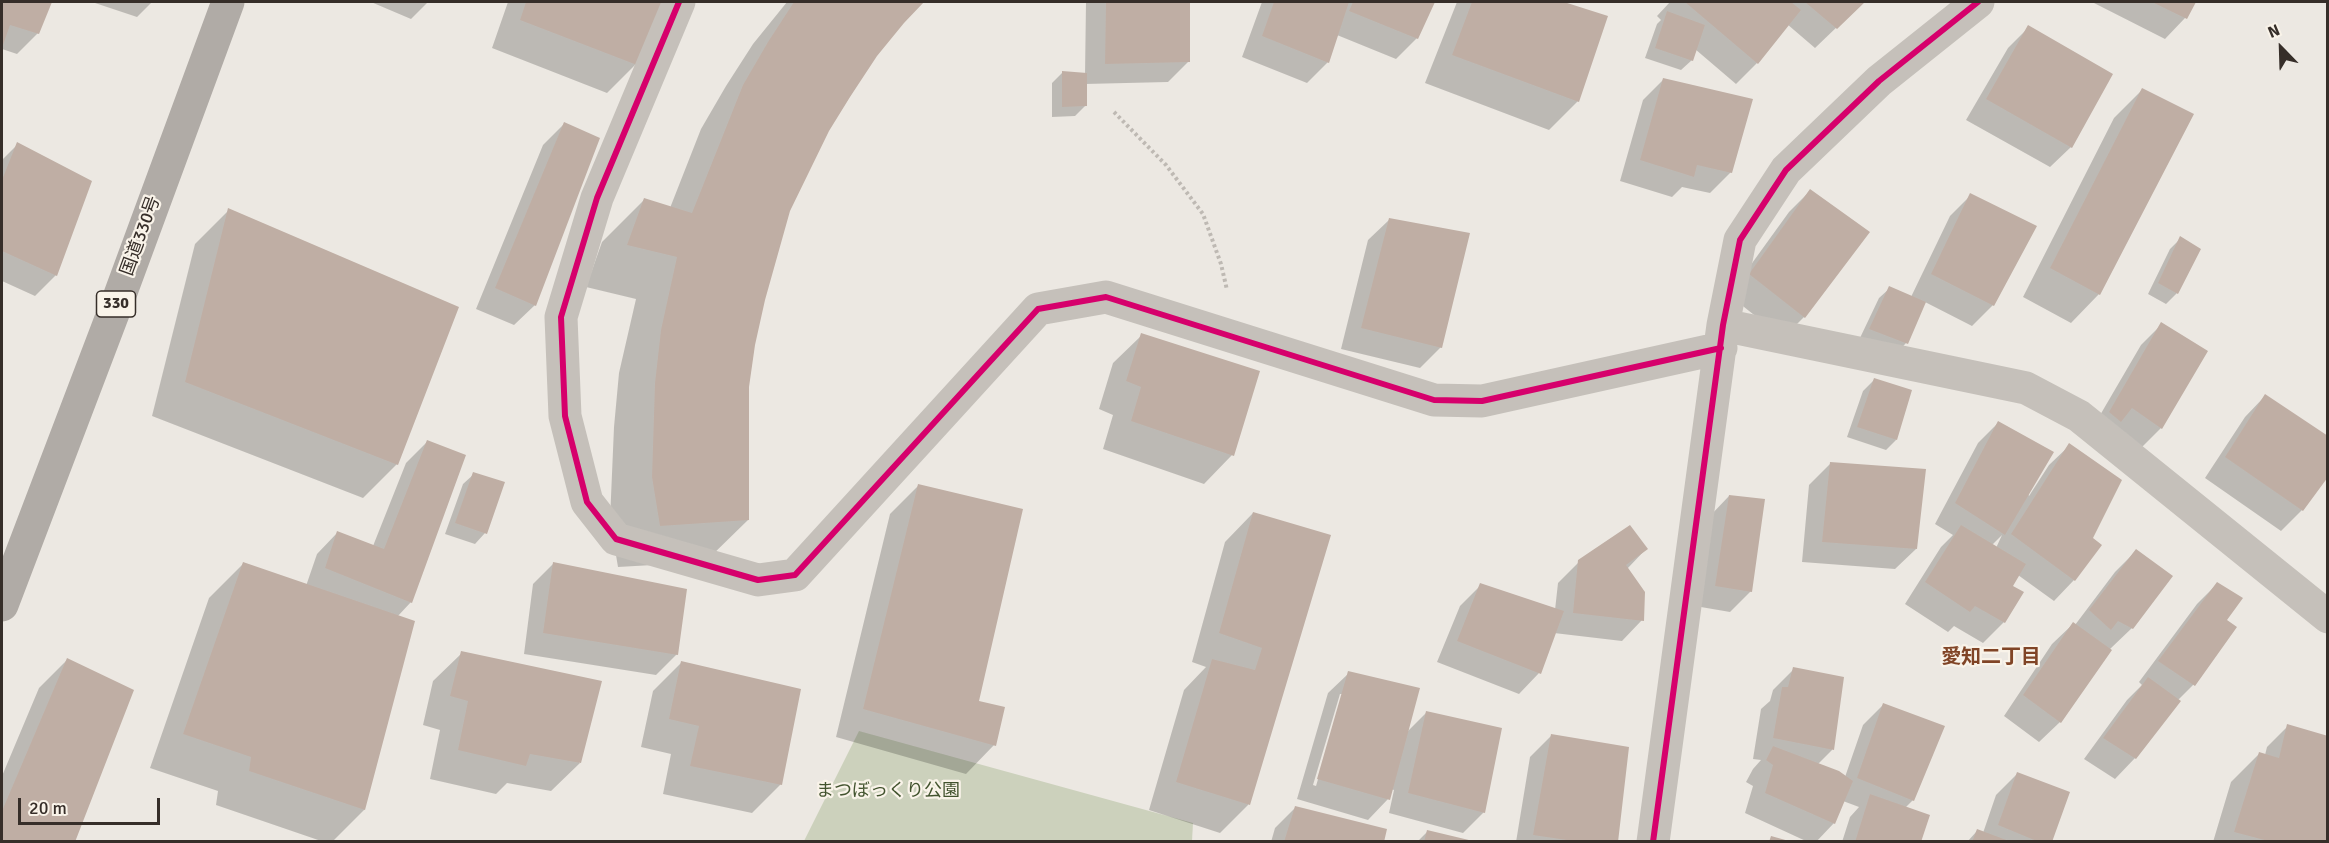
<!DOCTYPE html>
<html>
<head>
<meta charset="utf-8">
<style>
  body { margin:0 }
  #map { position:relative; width:2329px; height:843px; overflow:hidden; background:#ece8e2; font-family:Signika,sans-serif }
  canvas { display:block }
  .frame { position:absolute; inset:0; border:3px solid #362e29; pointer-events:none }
  .north { position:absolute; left:2251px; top:18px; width:60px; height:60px; -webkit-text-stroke:4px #f9f3e9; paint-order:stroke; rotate:337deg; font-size:16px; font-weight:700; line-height:24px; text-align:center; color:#362e29 }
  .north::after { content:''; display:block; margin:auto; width:21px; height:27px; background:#362e29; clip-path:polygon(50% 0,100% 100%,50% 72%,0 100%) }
  .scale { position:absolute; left:18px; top:798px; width:142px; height:27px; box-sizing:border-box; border:3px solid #362e29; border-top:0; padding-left:8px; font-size:18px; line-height:21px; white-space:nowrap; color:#362e29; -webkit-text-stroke:4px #f9f3e9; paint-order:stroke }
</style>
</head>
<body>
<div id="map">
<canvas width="2329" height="843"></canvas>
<div class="frame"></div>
<div class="north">N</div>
<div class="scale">20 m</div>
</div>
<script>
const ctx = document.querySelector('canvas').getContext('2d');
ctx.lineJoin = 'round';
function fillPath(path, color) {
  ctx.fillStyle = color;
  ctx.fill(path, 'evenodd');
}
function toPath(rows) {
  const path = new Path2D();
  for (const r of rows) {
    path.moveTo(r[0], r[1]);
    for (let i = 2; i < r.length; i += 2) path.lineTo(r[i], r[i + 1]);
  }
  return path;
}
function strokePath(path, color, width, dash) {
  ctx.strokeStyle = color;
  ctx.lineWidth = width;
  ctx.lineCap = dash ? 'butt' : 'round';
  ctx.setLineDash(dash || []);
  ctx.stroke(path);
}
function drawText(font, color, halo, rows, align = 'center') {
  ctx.font = font + ' Signika,"Noto Sans JP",sans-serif';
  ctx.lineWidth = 4.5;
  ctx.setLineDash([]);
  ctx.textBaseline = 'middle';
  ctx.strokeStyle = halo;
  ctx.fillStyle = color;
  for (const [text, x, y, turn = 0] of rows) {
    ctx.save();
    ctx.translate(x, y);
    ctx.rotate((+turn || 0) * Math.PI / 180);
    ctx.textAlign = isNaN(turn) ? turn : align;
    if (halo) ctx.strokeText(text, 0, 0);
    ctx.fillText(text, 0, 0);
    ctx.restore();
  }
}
const green = toPath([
  [859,731,1193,823,1192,841,804,841]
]);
const shadow = toPath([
  [2,2,51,2,38,33,17,54,2,49],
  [92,2,152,2,137,17],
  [371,2,428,2,411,19],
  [508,2,660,2,636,64,607,93,492,48],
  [787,2,921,2,876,55,828,131,789,211,763,300,753,344,748,387,748,520,705,562,618,567,610,520,614,427,619,373,636,299,586,287,602,242,644,200,670,208,701,129,726,86,753,44],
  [1086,2,1189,2,1189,61,1168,82,1085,84,1086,105,1075,116,1052,117,1052,83,1062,73,1085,75],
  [1262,2,1433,2,1417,38,1396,59,1337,35,1328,62,1307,83,1242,57],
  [1457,2,1559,2,1606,17,1578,101,1549,130,1425,83],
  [1670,2,1863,2,1815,48,1787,24,1757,63,1736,84,1695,49,1692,60,1681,70,1645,58,1657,24,1661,20,1657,16],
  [2092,2,2194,2,2185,18,2165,39],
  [2029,27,2071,147,2050,167,1966,120,2008,48],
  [1664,79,1731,172,1710,193,1682,187,1672,197,1620,181,1643,100],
  [2142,90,2099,294,2071,323,2023,297,2114,118],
  [564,124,535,305,514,325,476,309,543,145],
  [18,144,56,275,35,296,2,281,2,160],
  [1810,191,1868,233,1804,317,1783,338,1729,295,1789,212],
  [1971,195,1993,305,1972,326,1925,302,1906,343,1896,354,1859,340,1879,298,1890,288,1911,297,1950,216],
  [229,210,457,307,397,464,363,498,152,416,195,244],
  [1389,220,1441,347,1420,368,1341,349,1368,240],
  [2181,238,2177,293,2166,304,2148,294,2170,249],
  [2162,324,2206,352,2161,428,2140,449,2089,434,2141,345],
  [1142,335,1232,455,1204,484,1103,449,1113,415,1099,409,1113,363],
  [1874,380,1896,440,1886,450,1847,437,1863,391],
  [2265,396,2302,510,2281,531,2205,478,2245,417],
  [1998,423,2029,496,2049,465,2070,445,2091,538,2074,580,2054,601,2018,575,2011,586,2004,622,1983,643,1954,626,1948,632,1905,604,1941,547,1953,535,1935,524,1978,443],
  [2002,535,1996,548,1992,545],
  [427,442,411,602,397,617,413,622,364,810,332,842,324,842,216,805,218,791,150,768,209,598,243,564,306,586,317,554,337,533,373,546,406,463],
  [1830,464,1916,549,1895,569,1802,562,1809,485],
  [474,474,485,533,475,544,445,534,463,484],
  [918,486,977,702,994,745,966,774,836,737,890,514],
  [1729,496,1751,591,1730,612,1695,606,1709,517],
  [1253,513,1329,536,1248,805,1220,833,1149,810,1184,690,1206,667,1192,662,1225,542],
  [1646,549,1627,569,1642,620,1622,641,1554,633,1539,673,1519,694,1437,662,1460,606,1481,585,1555,610,1558,583,1579,562],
  [2136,551,2132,628,2110,649,2060,722,2039,742,2004,716,2052,644,2073,624,2075,625,2115,572],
  [554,563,677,654,656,675,524,654,533,584],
  [2217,584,2225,621,2235,628,2193,685,2178,700,2135,758,2115,779,2084,759,2127,700,2142,685,2139,682,2197,604],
  [462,653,580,763,551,791,507,783,496,794,430,779,440,730,423,725,433,681],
  [67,660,73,842,2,842,2,776,39,688],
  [682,662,781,784,752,813,663,794,671,754,641,747,653,691],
  [1794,669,1843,679,1832,750,1817,765,1845,777,1863,725,1883,705,1943,727,1913,800,1905,808,1920,842,1842,842,1850,817,1859,807,1843,801,1834,823,1816,842,1808,842,1745,813,1753,786,1746,782,1753,769,1761,760,1753,759,1761,709,1770,701,1773,690],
  [1349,673,1406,733,1427,712,1484,812,1463,833,1389,813,1394,790,1391,789,1388,799,1368,820,1297,799,1328,693],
  [1340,694,1343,694,1316,786,1313,785],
  [2288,726,2328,842,2213,842,2231,782,2259,754,2265,755,2267,747],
  [1551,736,1617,842,1516,842,1530,757],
  [2017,774,2051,842,1967,842,1977,831,1983,833,1996,795],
  [1295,808,1382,842,1271,842,1275,828],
  [1428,831,1470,842,1417,842]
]);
const building = toPath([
  [2,2,52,2,39,34,10,25,2,48],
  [526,2,662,2,637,65,520,20],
  [794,2,924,2,904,23,877,56,850,97,829,131,790,211,765,300,755,345,749,387,749,520,660,526,652,477,655,383,661,330,677,257,627,245,644,198,692,213,743,85,768,42],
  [1106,2,1190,2,1190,62,1105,64],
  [1274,2,1349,2,1329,63,1262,36],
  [1353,2,1435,2,1418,39,1349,11],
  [1472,2,1564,2,1608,16,1579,102,1452,55],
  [1685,2,1791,2,1801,10,1758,64],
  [1805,2,1865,2,1837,29],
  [2152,2,2196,2,2187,19],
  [1667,11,1705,25,1693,61,1655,48],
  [2028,25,2113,74,2072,148,1986,99],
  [1062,71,1087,73,1087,106,1062,107],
  [1663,78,1753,99,1732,173,1697,165,1694,177,1640,160],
  [2142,88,2194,114,2100,295,2050,268],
  [564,122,600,138,536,306,495,288],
  [17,142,92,181,57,276,2,251,2,180],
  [1810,189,1870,232,1805,318,1749,274],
  [1970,193,2037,226,1994,306,1931,274],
  [228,208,459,307,398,465,185,382],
  [1389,218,1470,233,1442,348,1361,328],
  [2180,236,2201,249,2178,294,2158,283],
  [1889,286,1926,302,1908,344,1869,329],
  [2161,322,2208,351,2162,429,2132,408,2121,422,2109,412],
  [1141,333,1260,371,1234,456,1131,421,1141,387,1126,381],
  [1874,378,1912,390,1897,440,1857,427],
  [2265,394,2328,436,2328,477,2303,511,2225,457],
  [1998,421,2054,452,2005,535,1955,503],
  [427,440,466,455,412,603,325,568,337,531,384,549],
  [2069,443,2122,480,2093,538,2102,545,2075,581,2011,534],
  [1830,462,1926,469,1917,549,1822,542],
  [473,472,505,482,487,534,455,523],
  [918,484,1023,509,979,701,1005,707,996,746,863,709],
  [1729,495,1765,499,1752,592,1715,586],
  [1253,512,1331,535,1250,805,1176,782,1212,659,1255,670,1262,648,1219,633],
  [1630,525,1648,549,1626,565,1645,592,1644,621,1573,613,1578,560],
  [1961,525,2026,564,2013,586,2024,592,2005,623,1975,606,1970,612,1925,582],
  [2136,549,2173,576,2133,629,2118,621,2111,630,2089,610],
  [243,562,415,621,365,810,249,771,251,757,183,734],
  [553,562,687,589,678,655,543,633],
  [2217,582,2243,598,2227,620,2237,627,2195,686,2158,661],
  [1480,583,1564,611,1541,674,1457,641],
  [2073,622,2112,650,2061,723,2023,695],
  [461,651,602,681,581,763,530,754,526,766,458,750,468,701,450,696],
  [67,658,134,690,75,842,2,842,2,811],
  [681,661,801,689,782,785,690,766,699,726,669,719],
  [1793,667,1844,677,1834,750,1773,738,1782,687,1788,687],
  [1348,671,1420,688,1390,800,1317,779],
  [2148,677,2181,701,2136,759,2103,738],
  [1883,703,1945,726,1914,801,1857,778],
  [1426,711,1502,728,1485,813,1408,793],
  [2287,724,2328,736,2328,842,2272,842,2234,832,2259,752,2279,758],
  [1551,734,1629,747,1618,842,1580,842,1533,835],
  [1773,746,1839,771,1853,781,1835,824,1765,793,1773,765,1766,760],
  [2017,772,2070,792,2052,842,2039,842,1998,825],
  [1870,794,1930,815,1921,842,1855,842],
  [1295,806,1387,829,1384,842,1284,842],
  [1977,829,2009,841,2009,842,1972,842],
  [1427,830,1473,841,1473,842,1424,842],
  [1771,836,1789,841,1788,842,1769,842]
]);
const path = toPath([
  [1114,112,1166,165,1203,214,1221,264,1227,290]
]);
const minor = toPath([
  [679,2,597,198,561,317,565,416,587,502,616,539,758,580,795,575,1038,309,1106,297,1434,400,1482,401,1721,348],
  [1723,325,2026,388,2079,416,2328,617],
  [1653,842,1723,325,1740,240,1786,170,1879,81,1978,2]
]);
const trunk = toPath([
  [2,605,117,303,228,2]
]);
const cycleway = toPath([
  [679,2,597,198,561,317,565,416,587,502,616,539,758,580,795,575,1038,309,1106,297,1434,400,1482,401,1721,348],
  [1653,842,1723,325,1740,240,1786,170,1879,81,1978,2]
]);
const shields = [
  [116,304,39]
];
const shieldNames = [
  ["330",116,304]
];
const streetNames = [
  ["国道330号",141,236,-70]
];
const parkNames = [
  ["まつぼっくり公園",888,791]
];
const neighbourhoodNames = [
  ["愛知二丁目",1991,658]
];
fillPath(green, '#ccd1bc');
fillPath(shadow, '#0003');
fillPath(building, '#bfaea4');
strokePath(path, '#beb9b3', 4, [3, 3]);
strokePath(minor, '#c5c0ba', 33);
strokePath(trunk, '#b0aba6', 33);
strokePath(cycleway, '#d6006c', 6);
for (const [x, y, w] of shields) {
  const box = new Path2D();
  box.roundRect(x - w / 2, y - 13, w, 26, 4.5);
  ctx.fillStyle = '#f9f3e9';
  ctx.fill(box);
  strokePath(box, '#362e29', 1.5);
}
drawText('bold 16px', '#362e29', null, shieldNames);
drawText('18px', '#362e29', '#f9f3e9', streetNames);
drawText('18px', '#42532e', '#f9f3e9', parkNames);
drawText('bold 20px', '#804426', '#f9f3e9', neighbourhoodNames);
</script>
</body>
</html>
